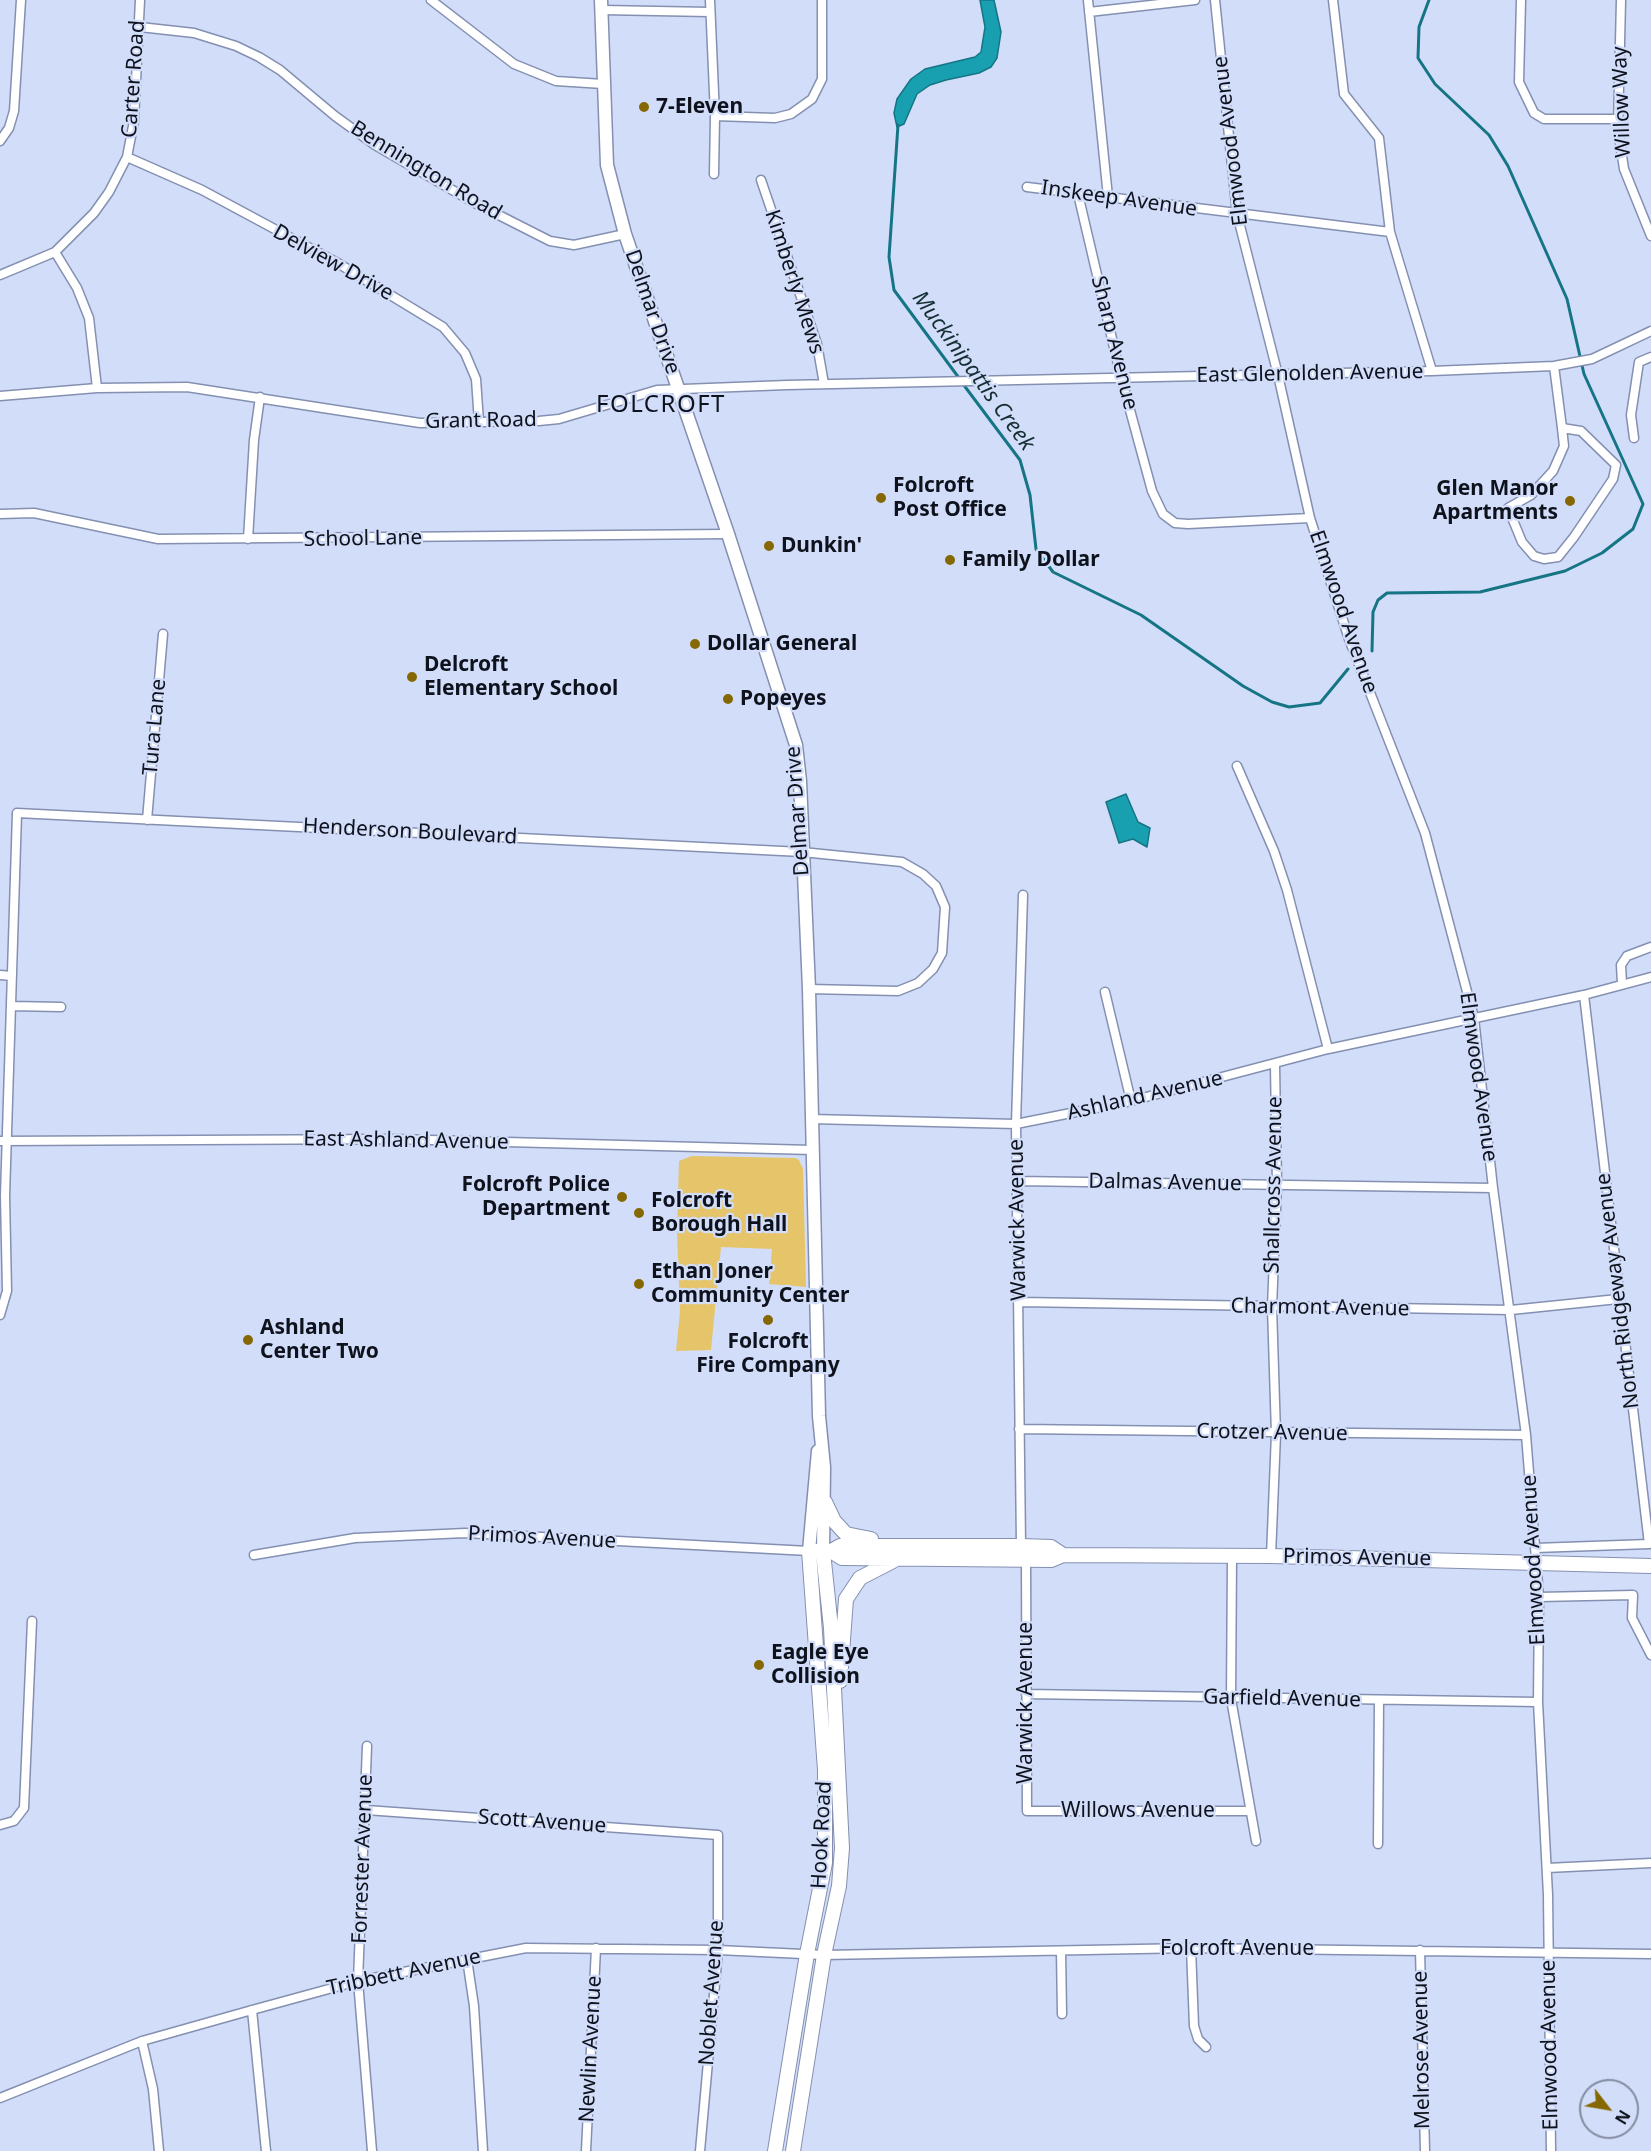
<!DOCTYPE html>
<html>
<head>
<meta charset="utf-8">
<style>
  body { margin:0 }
  #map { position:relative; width:1651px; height:2151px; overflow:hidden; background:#d2ddf9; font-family:"Noto Sans",sans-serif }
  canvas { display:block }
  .north { position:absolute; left:1579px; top:2079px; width:60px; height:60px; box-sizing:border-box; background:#d2ddf9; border:2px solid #848ca1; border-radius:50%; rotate:121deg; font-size:16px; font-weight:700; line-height:24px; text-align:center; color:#0e121d }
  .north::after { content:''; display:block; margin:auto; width:21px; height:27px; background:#866803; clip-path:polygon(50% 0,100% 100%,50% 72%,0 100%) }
</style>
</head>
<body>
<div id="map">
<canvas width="1651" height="2151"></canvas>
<div class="north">N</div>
</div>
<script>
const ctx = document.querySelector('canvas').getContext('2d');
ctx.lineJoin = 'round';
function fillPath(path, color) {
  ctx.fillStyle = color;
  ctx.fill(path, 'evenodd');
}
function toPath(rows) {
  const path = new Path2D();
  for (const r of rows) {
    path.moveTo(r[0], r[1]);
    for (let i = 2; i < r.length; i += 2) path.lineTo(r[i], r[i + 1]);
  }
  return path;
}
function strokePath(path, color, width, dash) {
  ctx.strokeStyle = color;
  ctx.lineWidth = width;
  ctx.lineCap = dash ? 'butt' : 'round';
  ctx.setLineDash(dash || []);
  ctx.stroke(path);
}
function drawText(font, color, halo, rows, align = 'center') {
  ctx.font = font + ' "Noto Sans",sans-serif';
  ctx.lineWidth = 4.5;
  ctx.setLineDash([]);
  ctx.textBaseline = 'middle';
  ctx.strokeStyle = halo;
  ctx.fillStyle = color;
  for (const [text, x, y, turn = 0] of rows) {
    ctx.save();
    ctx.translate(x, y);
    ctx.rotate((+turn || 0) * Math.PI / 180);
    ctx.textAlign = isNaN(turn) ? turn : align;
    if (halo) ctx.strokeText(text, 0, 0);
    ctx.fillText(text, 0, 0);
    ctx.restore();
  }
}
const green = toPath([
  [692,1156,795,1158,799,1160,803,1169,806,1287,769,1284,772,1249,721,1247,711,1350,676,1351,680,1312,677,1232,679,1161]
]);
const water = toPath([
  [980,0,994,0,1001,32,997,58,991,67,979,73,946,80,930,85,917,94,904,124,897,127,894,113,897,99,911,79,925,69,975,57,981,52,985,27,980,0],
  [1126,794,1138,822,1150,828,1147,847,1133,839,1119,843,1106,802,1126,794]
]);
const stream = toPath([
  [898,125,889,257,894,290,959,378],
  [963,384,1020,460,1030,495,1036,549,1053,572,1141,615,1243,686,1272,702,1289,707,1320,703,1348,669],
  [1372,651,1373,612,1378,600,1387,593,1480,592,1565,571,1602,553,1633,529,1643,504,1584,374,1567,299,1508,166,1489,135,1435,84,1418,58,1419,27,1429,0]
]);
const street = toPath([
  [431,0,514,64,556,81,603,84],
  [710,0,715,116,714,174],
  [1088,0,1108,197],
  [1215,0,1237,214,1278,375,1310,518,1349,639,1425,833,1474,1018,1493,1188,1526,1435,1539,1597,1538,1702,1548,1895,1551,2151],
  [1333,0,1344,94,1379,138,1390,232,1432,371],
  [1521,0,1519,82,1534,113,1544,119,1618,119],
  [1621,0,1618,129,1624,169,1651,236],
  [602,10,710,12],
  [1089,12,1195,0],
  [140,27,194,33,236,46,259,57,280,70,335,116,375,145,473,202,550,241,574,245,625,234],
  [715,116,775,118,791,114,812,99,822,79,822,0],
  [0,141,9,128,14,111,21,0],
  [127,157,202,190,336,262,443,327,465,353,476,379,479,422],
  [761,180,817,344,824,384],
  [1027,187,1390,232],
  [1078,194,1121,377,1152,491,1163,514,1175,523,1188,524,1310,518],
  [55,252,77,288,89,318,97,388],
  [0,275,55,252,94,213,109,192,127,157,134,121,140,0],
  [1554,366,1561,420,1562,428,1564,446,1553,471,1531,495,1508,508,1522,542,1534,556,1544,559,1558,557,1574,537,1613,479,1616,465,1581,431,1562,428],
  [0,396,97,388,187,387,420,423,539,421,559,419,657,390,787,385,1432,371,1554,366,1592,359,1651,331],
  [1634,438,1631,415,1639,362,1651,357],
  [0,514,34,513,158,539,728,534],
  [248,539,254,440,260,397],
  [1237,766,1274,851,1287,890,1328,1049],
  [147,820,163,634],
  [0,975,12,976],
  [1622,984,1621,965,1627,956,1651,947],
  [1105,992,1131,1101],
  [11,1006,61,1007],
  [811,1119,1016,1124,1131,1101,1328,1049,1584,995,1651,977],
  [0,1141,392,1139,812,1150],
  [1017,1181,1493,1188],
  [1020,1302,1511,1310,1618,1299],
  [0,1315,7,1291,5,1196,17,813,802,852,902,862,923,874,936,886,945,907,942,953,933,969,918,983,898,991,809,989],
  [1019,1429,1526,1435],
  [1021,1546,1016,1124,1023,895],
  [1535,1548,1649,1544,1584,995],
  [254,1555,355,1538,465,1533,809,1551],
  [1271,1556,1276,1434,1272,1307,1277,1185,1275,1065],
  [1232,1557,1231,1699,1256,1841],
  [1026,1560,1027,1811,1250,1811],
  [1539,1597,1633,1595,1632,1618,1651,1655],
  [1026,1694,1538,1702],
  [367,1746,358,1981,372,2151],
  [366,1810,718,1835,718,1950,700,2151],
  [0,1825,14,1821,24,1808,32,1621],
  [1378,1844,1379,1700],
  [1547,1868,1651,1863],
  [1191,1948,1194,2026,1198,2039,1206,2047],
  [1420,1950,1425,2151],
  [1061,1951,1062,2014],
  [467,1959,474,2006,483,2151],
  [252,2010,266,2151],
  [142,2041,153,2089,159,2151],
  [0,2098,142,2041,252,2010,358,1981,526,1948,718,1950,824,1955,1191,1948,1651,1954],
  [586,2151,596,1948]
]);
const secondary = toPath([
  [601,0,607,165,625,234,728,534,796,745,800,781,809,989,819,1416,824,1467,823,1552],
  [809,1551,818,1451]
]);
const primary = toPath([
  [825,1502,834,1521,846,1534,871,1539],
  [831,1551,842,1558,1051,1560,1063,1555,1271,1556,1651,1566],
  [840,1681,846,1599,860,1578,893,1561],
  [775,2151,807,1954,825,1863,825,1770,809,1551,831,1551,840,1546,1021,1546,1051,1547,1063,1555],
  [793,2151,824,1955,839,1886,842,1848,831,1628,823,1552]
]);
const markers = [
  [644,107,6,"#866803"],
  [881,498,6,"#866803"],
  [1570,501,6,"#866803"],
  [769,546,6,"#866803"],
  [950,560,6,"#866803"],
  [695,644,6,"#866803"],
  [412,677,6,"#866803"],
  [728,699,6,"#866803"],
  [622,1197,6,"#866803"],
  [639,1213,6,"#866803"],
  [639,1284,6,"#866803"],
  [768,1320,6,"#866803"],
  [248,1340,6,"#866803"],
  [759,1665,6,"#866803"]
];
const streetNames = [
  ["Carter Road",134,79,-86],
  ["Willow Way",1622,102,-92],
  ["Elmwood Avenue",1231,141,-97],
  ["Bennington Road",426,171,31],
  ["Inskeep Avenue",1119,199,8],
  ["Delview Drive",333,263,29],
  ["Kimberly Mews",794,282,72],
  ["Delmar Drive",652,312,71],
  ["Sharp Avenue",1114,343,76],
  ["East Glenolden Avenue",1310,374,-1],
  ["Grant Road",481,421,-1],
  ["School Lane",363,539,-1],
  ["Elmwood Avenue",1343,612,71],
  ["Tura Lane",155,727,-85],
  ["Delmar Drive",798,811,-94],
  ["Henderson Boulevard",410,832,3],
  ["Elmwood Avenue",1478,1077,82],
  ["Ashland Avenue",1145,1096,-13],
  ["East Ashland Avenue",406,1141,1],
  ["Dalmas Avenue",1165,1183,1],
  ["Shallcross Avenue",1274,1185,-89],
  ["Warwick Avenue",1018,1220,-91],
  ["North Ridgeway Avenue",1618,1291,-97],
  ["Charmont Avenue",1320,1308,1],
  ["Crotzer Avenue",1272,1433,1],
  ["Primos Avenue",542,1538,3],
  ["Primos Avenue",1357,1558,1],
  ["Elmwood Avenue",1534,1560,-93],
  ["Garfield Avenue",1282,1699,1],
  ["Warwick Avenue",1026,1703,-90],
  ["Willows Avenue",1138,1811],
  ["Scott Avenue",542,1822,4],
  ["Hook Road",822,1835,-87],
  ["Forrester Avenue",363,1859,-88],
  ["Folcroft Avenue",1237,1949],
  ["Tribbett Avenue",404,1973,-12],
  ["Noblet Avenue",712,1993,-86],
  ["Elmwood Avenue",1550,2045,-91],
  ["Newlin Avenue",591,2049,-87],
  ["Melrose Avenue",1422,2050,-91]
];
const poiNames = [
  ["7-Eleven",656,107],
  ["Folcroft",893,486],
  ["Post Office",893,510],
  ["Glen Manor",1558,489,"right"],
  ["Apartments",1558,513,"right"],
  ["Dunkin'",781,546],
  ["Family Dollar",962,560],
  ["Dollar General",707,644],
  ["Delcroft",424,665],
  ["Elementary School",424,689],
  ["Popeyes",740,699],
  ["Folcroft Police",610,1185,"right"],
  ["Department",610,1209,"right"],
  ["Folcroft",651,1201],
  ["Borough Hall",651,1225],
  ["Ethan Joner",651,1272],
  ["Community Center",651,1296],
  ["Ashland",260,1328],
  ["Center Two",260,1352],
  ["Folcroft",768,1342,"center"],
  ["Fire Company",768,1366,"center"],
  ["Eagle Eye",771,1653],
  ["Collision",771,1677]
];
const waterNames = [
  ["Muckinipattis Creek",973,371,54]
];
const quarterNames = [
  ["FOLCROFT",661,405]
];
fillPath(green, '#e6c469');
fillPath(water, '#189fb0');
strokePath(water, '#157584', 1.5);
strokePath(stream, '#157584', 3);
strokePath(street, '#8490b1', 11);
strokePath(secondary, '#8490b1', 15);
strokePath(primary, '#8490b1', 16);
strokePath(street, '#fff', 8);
strokePath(secondary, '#fff', 12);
strokePath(primary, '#fff', 14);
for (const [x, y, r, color] of markers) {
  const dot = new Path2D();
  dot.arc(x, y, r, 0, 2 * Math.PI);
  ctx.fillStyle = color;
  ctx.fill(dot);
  strokePath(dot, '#d2ddf9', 2);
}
drawText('21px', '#0e121d', '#d2ddf9', streetNames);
drawText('bold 21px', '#0e121d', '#d2ddf9', poiNames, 'left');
drawText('italic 22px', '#142e32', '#d2ddf9', waterNames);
ctx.letterSpacing = '1.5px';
drawText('24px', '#0e121d', '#d2ddf9', quarterNames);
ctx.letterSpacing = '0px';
</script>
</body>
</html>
